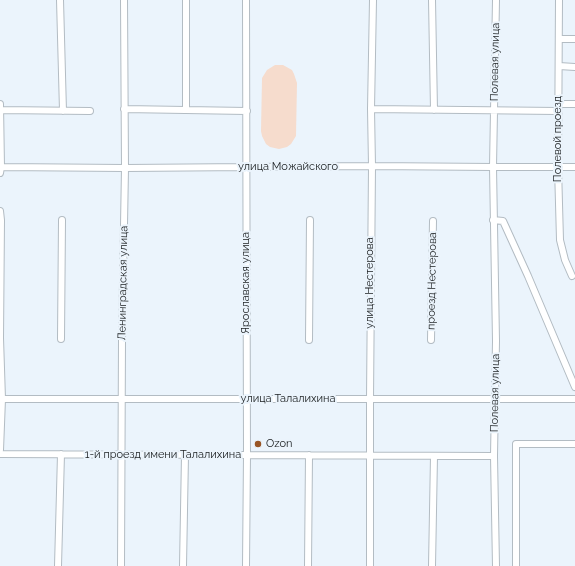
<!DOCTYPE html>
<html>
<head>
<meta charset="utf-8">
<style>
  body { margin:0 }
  canvas { display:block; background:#ebf4fc }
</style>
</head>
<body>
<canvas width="575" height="566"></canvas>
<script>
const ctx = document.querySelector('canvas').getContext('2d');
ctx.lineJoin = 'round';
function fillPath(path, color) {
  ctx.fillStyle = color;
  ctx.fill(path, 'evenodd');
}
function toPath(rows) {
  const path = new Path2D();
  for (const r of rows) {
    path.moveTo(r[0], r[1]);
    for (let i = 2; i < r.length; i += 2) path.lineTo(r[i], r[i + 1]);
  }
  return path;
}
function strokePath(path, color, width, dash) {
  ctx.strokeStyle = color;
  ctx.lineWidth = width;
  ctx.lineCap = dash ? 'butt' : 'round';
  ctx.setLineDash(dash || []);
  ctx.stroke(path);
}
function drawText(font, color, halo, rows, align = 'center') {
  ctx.font = font + ' Raleway,sans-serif';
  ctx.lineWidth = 4;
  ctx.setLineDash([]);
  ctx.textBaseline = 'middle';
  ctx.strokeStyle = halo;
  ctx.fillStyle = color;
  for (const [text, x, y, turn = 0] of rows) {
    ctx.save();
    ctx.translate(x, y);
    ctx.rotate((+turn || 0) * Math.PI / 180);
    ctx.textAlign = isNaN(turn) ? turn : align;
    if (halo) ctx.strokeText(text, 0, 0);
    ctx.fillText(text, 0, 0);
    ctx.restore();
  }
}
const green = toPath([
  [275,65,283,65,292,70,294,74,297,83,296,136,291,144,287,147,279,149,270,147,266,144,262,136,261,131,262,78,267,70]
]);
const minor = toPath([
  [60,0,63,111],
  [432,0,434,110],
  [496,0,493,167,496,341,494,456,496,566],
  [559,0,558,167,560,240,565,260,572,276],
  [559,39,575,39],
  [559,66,575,67],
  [0,104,1,167,0,173],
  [558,104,575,104],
  [124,109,247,111],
  [371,109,558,111],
  [0,110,90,111],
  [186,110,186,0],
  [1,167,125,168,372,166,493,167,575,167],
  [0,211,1,220,0,338,2,399,0,450],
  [493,220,503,221,528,276,575,387],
  [61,339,62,220],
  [309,340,310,220],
  [431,340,433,221],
  [2,399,575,399],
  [0,454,494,456],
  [58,566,61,454],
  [121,566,122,339,125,168,124,0],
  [183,566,185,455],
  [246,566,247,455,246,0],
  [308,566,309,455],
  [370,566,370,399,372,166,371,109,373,0],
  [432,566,434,456],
  [516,566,516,444,575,444]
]);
const markers = [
  [258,444,4,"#985525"]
];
const streetNames = [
  ["Полевая улица",495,62,-89],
  ["Полевой проезд",558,139,-90],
  ["улица Можайского",288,167],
  ["проезд Нестерова",432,281,-89],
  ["Ленинградская улица",123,283,-89],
  ["Ярославская улица",246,283,-90],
  ["улица Нестерова",370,283,-90],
  ["Полевая улица",495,393,-89],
  ["улица Талалихина",288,399],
  ["1-й проезд имени Талалихина",163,455]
];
const poiNames = [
  ["Ozon",266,444]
];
fillPath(green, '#f6dccd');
strokePath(minor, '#b3bcc3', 8);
strokePath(minor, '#fff', 6);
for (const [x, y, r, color] of markers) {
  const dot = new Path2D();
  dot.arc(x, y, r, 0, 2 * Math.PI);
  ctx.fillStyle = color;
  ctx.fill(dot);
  strokePath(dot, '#ebf4fc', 1.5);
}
drawText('11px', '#191d1f', '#ebf4fc', streetNames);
drawText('11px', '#191d1f', '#ebf4fc', poiNames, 'left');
</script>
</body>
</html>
